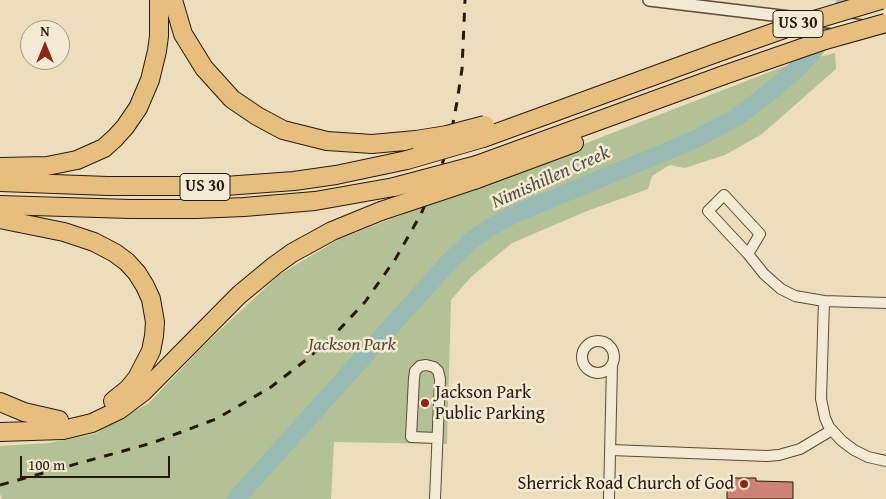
<!DOCTYPE html>
<html>
<head>
<meta charset="utf-8">
<style>
  body { margin:0 }
  #map { position:relative; width:886px; height:499px; overflow:hidden; background:#ecdebc; font-family:"Gentium Book Plus",serif }
  canvas { display:block }
  .north { position:absolute; left:20px; top:20px; width:50px; height:50px; box-sizing:border-box; background:#f3ead3; border:1px solid #a39683; border-radius:50%; rotate:0deg; font-size:14px; font-weight:700; line-height:20px; text-align:center; color:#2a180b }
  .north::after { content:''; display:block; margin:auto; width:18px; height:22px; background:#8f2418; clip-path:polygon(50% 0,100% 100%,50% 72%,0 100%) }
  .scale { position:absolute; left:20px; top:456px; width:150px; height:22px; box-sizing:border-box; border:2px solid #2a180b; border-top:0; padding-left:6px; font-size:15px; line-height:18px; white-space:nowrap; color:#2a180b; -webkit-text-stroke:4px #f3ead3; paint-order:stroke }
</style>
</head>
<body>
<div id="map">
<canvas width="886" height="499"></canvas>
<div class="north">N</div>
<div class="scale">100 m</div>
</div>
<script>
const ctx = document.querySelector('canvas').getContext('2d');
ctx.lineJoin = 'round';
function fillPath(path, color) {
  ctx.fillStyle = color;
  ctx.fill(path, 'evenodd');
}
function toPath(rows) {
  const path = new Path2D();
  for (const r of rows) {
    if (r.length === 3) {
      path.moveTo(r[0] + r[2], r[1]);
      path.arc(r[0], r[1], r[2], 0, 2 * Math.PI);
      continue;
    }
    path.moveTo(r[0], r[1]);
    for (let i = 2; i < r.length; i += 2) path.lineTo(r[i], r[i + 1]);
  }
  return path;
}
function strokePath(path, color, width, dash) {
  ctx.strokeStyle = color;
  ctx.lineWidth = width;
  ctx.lineCap = dash ? 'butt' : 'round';
  ctx.setLineDash(dash || []);
  ctx.stroke(path);
}
function drawText(font, color, halo, rows, align = 'center') {
  ctx.font = font + ' "Gentium Book Plus",serif';
  ctx.lineWidth = 5;
  ctx.setLineDash([]);
  ctx.textBaseline = 'middle';
  ctx.strokeStyle = halo;
  ctx.fillStyle = color;
  for (const [text, x, y, turn = 0] of rows) {
    ctx.save();
    ctx.translate(x, y);
    ctx.rotate((+turn || 0) * Math.PI / 180);
    ctx.textAlign = isNaN(turn) ? turn : align;
    if (halo) ctx.strokeText(text, 0, 0);
    ctx.fillText(text, 0, 0);
    ctx.restore();
  }
}
const green = toPath([
  [835,53,836,69,762,134,725,155,685,168,670,165,652,176,648,189,587,211,512,243,471,277,451,300,447,444,334,442,331,499,2,499,0,494,0,446,49,443,94,434,149,403,203,346,279,275,339,239,790,64]
]);
const river = toPath([
  [236,499,447,264,473,239,494,225,517,213,694,140,737,117,776,87,799,67,816,48,848,0]
]);
const building = toPath([
  [733,478,756,478,756,481,793,482,793,499,727,499,727,489,732,489,733,478]
]);
const minor = toPath([
  [748,254,760,234,724,195,708,211,748,254,764,274,781,289,795,296,824,301,886,303],
  [824,301,821,399,825,418,829,427,842,441,854,450,868,457,886,461],
  [598,357,16],
  [611,450,767,456,779,455,800,449,832,430],
  [435,499,440,379,438,371,434,367,426,365,420,366,415,371,414,378,411,437,437,438],
  [609,499,612,365]
]);
const tertiary = toPath([
  [649,0,806,19],
  [821,21,863,26]
]);
const motorway = toPath([
  [173,0,183,34,204,68,232,99,257,116,283,130,327,141,372,144,416,140],
  [483,138,716,53],
  [477,165,724,75],
  [0,167,47,166,77,160,104,148,115,138,125,127,138,108,150,80,157,51,159,36,159,0],
  [474,180,574,143],
  [0,182,108,186,225,186,294,181,336,175,407,160],
  [0,205,130,209,196,209,244,207,315,201,394,187],
  [0,219,64,232,94,242,115,253,127,262,137,273,145,286,151,299,155,322,154,336,151,351,137,378,128,389,113,401],
  [0,402,24,412,59,420],
  [0,432,63,430,92,423,119,410,143,392,239,295,274,266,292,253,332,231,381,211]
]);
const rail = toPath([
  [0,485,152,443,216,419,271,387,306,360,337,332,365,302,396,258,421,214,440,170,449,144,457,102,462,69,465,0]
]);
const motorwayBridge = toPath([
  [716,53,784,29,881,0],
  [724,75,825,40,886,23],
  [416,140,447,135,485,125],
  [407,160,483,138],
  [394,187,477,165],
  [381,211,474,180]
]);
const markers = [
  [425,403,5,"#8f2418"],
  [744,484,5,"#8f2418"]
];
const shields = [
  [798,24,50],
  [205,187,50]
];
const shieldNames = [
  ["US 30",798,24],
  ["US 30",205,187]
];
const parkNames = [
  ["Jackson Park",352,345]
];
const poiNames = [
  ["Jackson Park",435,393],
  ["Public Parking",435,414],
  ["Sherrick Road Church of God",734,484,"right"]
];
const waterNames = [
  ["Nimishillen Creek",551,178,-24]
];
fillPath(green, '#b3c294');
strokePath(river, '#99bbb5', 18);
fillPath(building, '#ce8273');
strokePath(building, '#2a180b', 1);
strokePath(minor, '#5a4a37', 12);
strokePath(tertiary, '#5a4a37', 14);
strokePath(motorway, '#2a180b', 20);
strokePath(minor, '#f3ead3', 10);
strokePath(tertiary, '#f3ead3', 11);
strokePath(motorway, '#e6bf7e', 18);
strokePath(rail, '#2a180b', 3, [9, 9]);
strokePath(motorwayBridge, '#2a180b', 20, []);
strokePath(motorwayBridge, '#e6bf7e', 18);
for (const [x, y, r, color] of markers) {
  const dot = new Path2D();
  dot.arc(x, y, r, 0, 2 * Math.PI);
  ctx.fillStyle = color;
  ctx.fill(dot);
  strokePath(dot, '#f3ead3', 2);
}
for (const [x, y, w] of shields) {
  const box = new Path2D();
  box.roundRect(x - w / 2, y - 13.5, w, 27, 4);
  ctx.fillStyle = '#f3ead3';
  ctx.fill(box);
  strokePath(box, '#2a180b', 1);
}
drawText('bold 16px', '#2a180b', null, shieldNames);
drawText('italic 18px', '#534b34', '#f3ead3', parkNames);
drawText('18px', '#2a180b', '#f3ead3', poiNames, 'left');
drawText('italic 19px', '#515146', '#f3ead3', waterNames);
</script>
</body>
</html>
